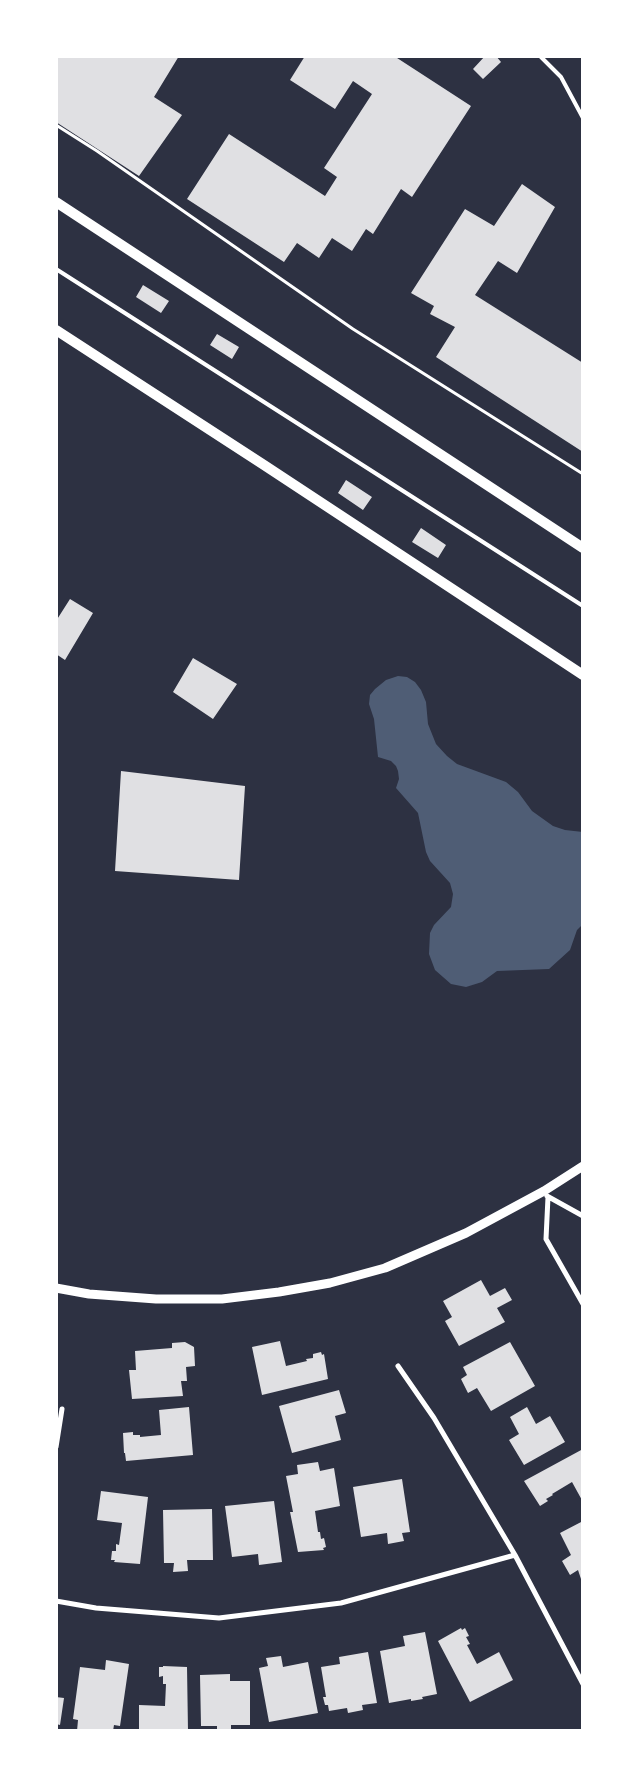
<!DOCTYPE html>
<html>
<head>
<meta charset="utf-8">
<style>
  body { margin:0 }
  #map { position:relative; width:639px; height:1787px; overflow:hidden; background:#2d3142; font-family:"Exo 2",sans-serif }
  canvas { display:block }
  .frame { position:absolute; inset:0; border:58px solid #fff; pointer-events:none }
</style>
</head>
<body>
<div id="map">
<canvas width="639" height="1787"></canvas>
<div class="frame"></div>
</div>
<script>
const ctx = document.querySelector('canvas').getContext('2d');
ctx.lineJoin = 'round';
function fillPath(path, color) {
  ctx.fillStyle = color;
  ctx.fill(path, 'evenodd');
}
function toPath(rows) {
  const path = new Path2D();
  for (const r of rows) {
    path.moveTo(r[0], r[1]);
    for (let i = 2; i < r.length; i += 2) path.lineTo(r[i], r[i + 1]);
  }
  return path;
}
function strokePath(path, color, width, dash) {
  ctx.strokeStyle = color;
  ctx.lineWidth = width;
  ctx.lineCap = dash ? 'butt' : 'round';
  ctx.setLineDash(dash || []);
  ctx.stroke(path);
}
const water = toPath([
  [398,676,407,677,415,682,421,690,426,702,428,724,436,744,447,756,457,764,506,782,518,792,532,811,553,826,565,830,583,832,583,924,577,930,570,950,549,969,497,971,482,982,466,987,451,984,435,970,429,954,430,933,434,925,451,907,453,894,450,883,430,861,426,852,418,813,396,788,399,779,398,771,396,766,391,761,378,757,374,719,369,704,370,695,375,689,386,680]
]);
const building = toPath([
  [56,56,179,56,154,97,182,115,139,176,56,122],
  [305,56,394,56,471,106,412,197,401,189,373,234,366,229,352,251,332,238,319,258,297,243,284,262,187,199,229,134,325,196,337,177,324,168,372,94,353,81,335,109,290,80],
  [485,56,496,56,501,62,483,79,473,69],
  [522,184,555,207,517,273,498,261,475,295,583,363,583,452,436,357,455,327,430,314,434,306,411,293,465,209,494,226],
  [143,285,169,301,161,313,136,297],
  [217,334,239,347,232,359,210,345],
  [346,480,372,497,363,510,338,493],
  [421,528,446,545,438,558,412,542],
  [70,599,93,613,65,660,56,654,56,621],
  [193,658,237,684,213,719,173,692],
  [121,771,245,786,239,880,115,871],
  [481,1280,490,1296,505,1288,512,1300,497,1308,505,1322,459,1346,445,1321,452,1317,443,1301],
  [280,1341,286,1366,307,1361,306,1359,313,1358,313,1354,321,1352,322,1355,324,1354,328,1379,262,1395,252,1347],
  [185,1342,194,1347,195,1366,186,1367,187,1381,181,1381,183,1396,132,1399,129,1370,136,1370,135,1351,172,1348,172,1343],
  [510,1342,535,1386,491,1411,477,1388,468,1393,461,1379,467,1375,463,1367],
  [339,1390,346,1413,335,1416,341,1440,292,1453,279,1406],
  [189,1407,193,1455,126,1461,125,1453,124,1453,123,1433,133,1432,133,1435,140,1435,140,1437,161,1435,159,1410],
  [527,1407,536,1424,550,1416,565,1442,524,1465,509,1440,519,1434,510,1417],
  [583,1449,583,1502,572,1482,552,1494,553,1495,546,1499,548,1501,540,1506,524,1481],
  [318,1462,320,1471,334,1468,340,1506,315,1511,318,1532,320,1532,321,1539,324,1538,326,1547,323,1548,324,1550,298,1552,290,1512,293,1512,286,1476,298,1474,297,1465],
  [402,1479,410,1532,402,1533,404,1541,388,1544,387,1533,361,1537,353,1487],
  [101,1491,148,1497,140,1564,114,1562,115,1560,111,1560,112,1551,116,1551,116,1544,119,1545,122,1523,97,1520],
  [274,1501,282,1562,259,1565,258,1554,232,1557,225,1506],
  [212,1509,213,1560,187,1560,188,1571,173,1572,174,1563,164,1563,163,1510],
  [583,1521,583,1578,581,1579,578,1570,570,1575,562,1561,571,1555,560,1533],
  [461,1628,462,1630,465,1628,469,1636,466,1637,470,1644,467,1645,477,1664,499,1652,513,1680,470,1702,438,1641],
  [425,1632,437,1694,422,1697,423,1699,411,1701,411,1699,389,1703,380,1651,405,1646,403,1636],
  [368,1652,377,1703,362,1705,363,1710,348,1713,347,1708,329,1711,328,1705,325,1705,323,1697,326,1697,321,1667,340,1664,339,1657],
  [281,1656,283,1667,308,1662,318,1713,269,1722,259,1668,268,1666,266,1658],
  [106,1660,129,1664,120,1726,114,1725,113,1731,77,1731,78,1720,73,1719,80,1667,105,1670],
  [163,1666,187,1667,188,1731,139,1731,139,1705,165,1706,166,1684,163,1684,163,1676,159,1677,159,1667,163,1667],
  [230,1674,230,1681,250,1681,250,1725,231,1725,231,1731,217,1731,217,1726,201,1726,200,1675],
  [56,1697,64,1698,60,1725,56,1724]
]);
const path = toPath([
  [56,125,97,151,353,329,583,474]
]);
const service = toPath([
  [540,56,561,77,583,118],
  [56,269,583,606]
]);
const minor = toPath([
  [547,1196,583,1216],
  [548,1197,546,1239,583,1304],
  [398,1366,434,1418,515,1555,583,1684],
  [56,1447,62,1409],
  [56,1601,96,1608,219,1618,341,1603,515,1555]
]);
const tertiary = toPath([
  [56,1288,89,1294,156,1299,222,1299,279,1292,330,1283,385,1268,466,1233,544,1191,583,1166]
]);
const secondary = toPath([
  [56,202,583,548],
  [56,330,264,465,583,675]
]);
fillPath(water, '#4f5d75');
fillPath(building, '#e0e0e3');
strokePath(path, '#fff', 3);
strokePath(service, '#fff', 4);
strokePath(minor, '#fff', 5);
strokePath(tertiary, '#fff', 9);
strokePath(secondary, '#fff', 10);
</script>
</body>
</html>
